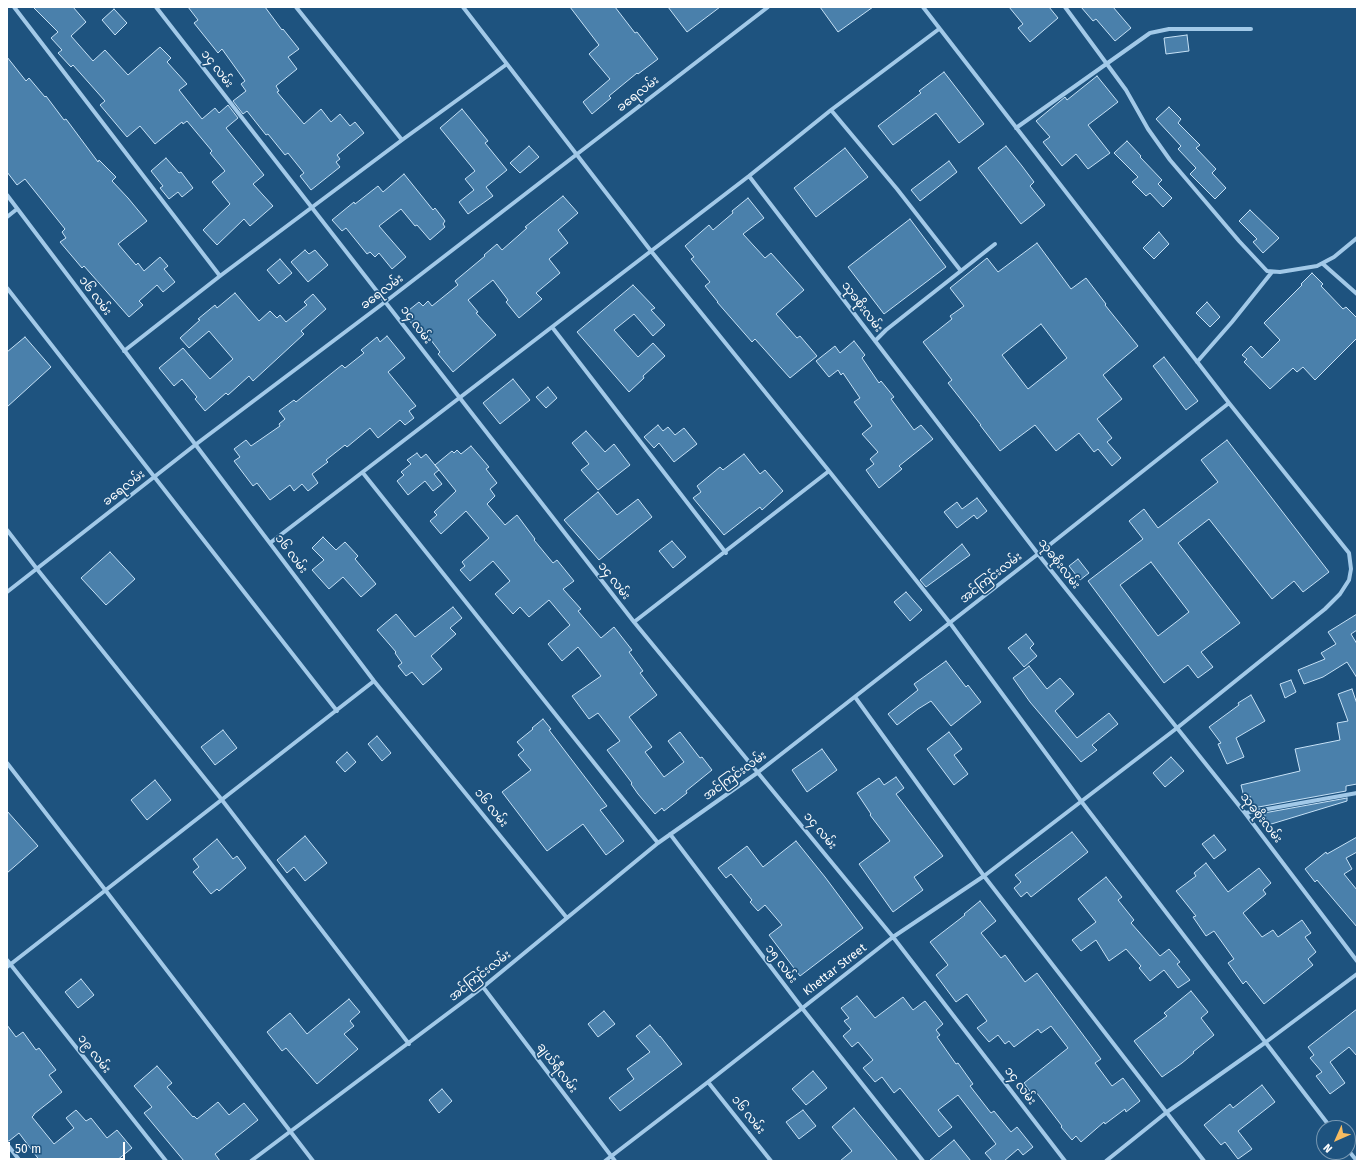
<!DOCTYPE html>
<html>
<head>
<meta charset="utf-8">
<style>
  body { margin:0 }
  #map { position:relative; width:1364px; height:1168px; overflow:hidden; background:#1e537f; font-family:"Fira Sans",sans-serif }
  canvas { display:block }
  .frame { position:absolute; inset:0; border:8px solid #fff; pointer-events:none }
  .north { position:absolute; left:1316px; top:1120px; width:40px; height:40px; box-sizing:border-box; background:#1e537f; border:1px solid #7898b2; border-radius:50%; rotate:225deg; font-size:11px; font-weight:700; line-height:16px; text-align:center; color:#fff }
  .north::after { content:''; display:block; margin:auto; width:14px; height:18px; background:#f7bc61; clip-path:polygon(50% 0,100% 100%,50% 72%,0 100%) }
  .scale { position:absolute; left:8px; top:1142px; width:117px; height:18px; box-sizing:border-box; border:2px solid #fff; border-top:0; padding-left:5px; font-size:12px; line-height:14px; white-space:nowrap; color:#fff; -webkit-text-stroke:3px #1e537f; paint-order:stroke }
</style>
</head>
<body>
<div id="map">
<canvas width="1364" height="1168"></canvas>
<div class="frame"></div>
<div class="north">N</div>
<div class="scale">50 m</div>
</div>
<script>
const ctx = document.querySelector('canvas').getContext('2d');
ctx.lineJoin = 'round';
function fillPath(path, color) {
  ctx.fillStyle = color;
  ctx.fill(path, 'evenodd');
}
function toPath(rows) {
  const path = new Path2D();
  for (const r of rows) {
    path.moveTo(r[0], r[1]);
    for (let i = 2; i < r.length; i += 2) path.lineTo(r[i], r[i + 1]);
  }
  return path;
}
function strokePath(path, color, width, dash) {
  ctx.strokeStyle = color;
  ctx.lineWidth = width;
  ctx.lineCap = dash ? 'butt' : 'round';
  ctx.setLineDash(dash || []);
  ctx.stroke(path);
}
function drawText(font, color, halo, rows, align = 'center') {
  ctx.font = font + ' "Fira Sans","Noto Sans Myanmar",sans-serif';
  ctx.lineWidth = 3.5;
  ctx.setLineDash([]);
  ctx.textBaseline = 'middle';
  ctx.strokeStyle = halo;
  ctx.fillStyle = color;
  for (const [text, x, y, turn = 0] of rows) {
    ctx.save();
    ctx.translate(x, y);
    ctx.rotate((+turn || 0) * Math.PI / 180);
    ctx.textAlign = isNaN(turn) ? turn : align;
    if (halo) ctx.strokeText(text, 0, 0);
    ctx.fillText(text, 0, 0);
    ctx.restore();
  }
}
const building = toPath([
  [33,7,73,7,86,22,71,36,93,61,105,50,128,75,160,47,171,58,167,62,187,84,179,90,202,119,215,108,219,113,228,105,238,118,226,128,264,175,253,184,273,206,250,226,244,219,217,245,203,230,230,204,212,182,225,171,210,153,212,151,187,121,183,124,182,122,155,144,140,126,127,137,100,105,105,101,73,65,71,67,58,53,62,50,51,38,58,32,33,7],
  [188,7,265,7,282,30,283,29,299,49,288,57,297,69,276,86,279,91,277,92,304,124,321,109,331,122,340,114,350,126,355,122,364,133,337,155,340,159,336,162,340,167,311,190,300,176,304,173,288,153,285,155,268,134,266,135,247,111,243,114,233,101,246,91,241,84,245,81,222,49,218,53,194,23,198,20,188,7],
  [570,7,615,7,635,33,637,32,658,59,638,74,637,73,609,96,611,98,592,114,583,102,610,79,589,54,599,45,570,7],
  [668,7,720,7,687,32,668,7],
  [820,7,873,7,838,32,820,7],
  [1009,7,1049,7,1058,18,1030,42,1018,28,1023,24,1009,7],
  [1081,7,1113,7,1131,28,1115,41,1096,19,1093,21,1081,7],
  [114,9,127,23,115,35,102,20,114,9],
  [1187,35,1189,51,1166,54,1164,38,1187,35],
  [7,57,26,81,29,78,45,97,46,96,64,120,66,119,98,162,99,160,116,177,112,181,128,198,147,221,118,244,136,265,138,263,144,271,160,257,168,266,164,269,175,282,163,292,157,285,139,301,143,305,129,317,84,266,82,268,60,242,66,238,62,232,65,229,25,179,17,185,7,172,7,57],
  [944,72,984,124,959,143,936,113,893,145,878,126,921,93,919,91,944,72],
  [1097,76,1118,102,1088,125,1110,153,1088,169,1076,154,1062,166,1043,142,1050,137,1036,121,1065,97,1067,100,1097,76],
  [1169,107,1181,119,1178,123,1200,145,1196,148,1216,169,1212,173,1226,188,1215,199,1190,174,1196,168,1178,149,1181,146,1156,119,1169,107],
  [462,109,488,141,485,143,507,170,486,187,493,196,468,214,459,202,474,190,465,179,475,171,440,128,462,109],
  [1127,141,1141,156,1140,157,1162,180,1158,184,1172,198,1163,207,1150,193,1146,196,1132,182,1138,177,1114,153,1127,141],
  [529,146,539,157,520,173,510,163,529,146],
  [1006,146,1022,166,1034,182,1030,186,1045,205,1021,224,978,168,1006,146],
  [845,148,868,177,816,217,794,188,845,148],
  [166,158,179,173,181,172,193,188,182,197,178,192,169,199,160,188,163,186,151,171,166,158],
  [949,161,957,172,920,201,911,190,949,161],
  [404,174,433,210,435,208,445,221,443,224,445,227,430,240,417,225,415,226,401,209,379,226,406,257,392,269,379,253,375,257,370,252,367,254,346,228,342,231,332,220,354,202,355,204,378,186,383,192,404,174],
  [563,196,578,213,558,230,568,243,549,259,560,273,536,293,542,299,519,318,506,302,508,300,493,280,468,300,478,312,476,313,496,335,453,372,438,354,440,352,421,327,417,330,404,314,419,302,423,306,428,301,432,306,458,285,455,281,485,256,484,255,497,244,502,250,527,228,525,227,563,196],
  [748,198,764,218,743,234,765,258,771,253,804,290,776,314,797,338,800,336,817,356,790,378,755,339,752,342,717,302,718,302,705,286,710,282,691,259,694,257,685,246,709,225,713,230,733,213,732,211,748,198],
  [1250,210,1279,238,1263,253,1253,242,1257,239,1239,221,1250,210],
  [910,219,946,267,884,314,848,267,910,219],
  [1159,232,1169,244,1154,259,1143,248,1159,232],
  [1037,243,1071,289,1086,278,1106,304,1105,305,1138,346,1103,375,1122,399,1097,419,1112,438,1107,442,1121,458,1112,466,1098,449,1094,452,1079,433,1056,451,1035,425,1000,451,980,425,981,425,948,383,952,380,923,342,952,319,950,316,964,306,950,288,987,258,998,272,1037,243],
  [1041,324,1067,358,1028,389,1002,355,1041,324],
  [305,250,309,254,315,250,328,265,308,282,291,262,305,250],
  [280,259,292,273,279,284,267,270,280,259],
  [1312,273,1323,284,1321,286,1343,309,1346,307,1357,318,1357,338,1315,380,1303,367,1297,372,1293,368,1270,389,1244,362,1247,359,1242,355,1251,346,1262,358,1280,340,1264,323,1302,285,1301,284,1312,273],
  [633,285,655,308,651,310,665,325,653,336,634,314,614,330,638,357,653,343,665,356,643,376,644,378,629,392,577,332,633,285],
  [235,293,259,321,270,311,277,318,280,315,286,322,307,305,304,302,313,294,326,309,301,331,304,334,253,381,249,376,228,395,226,393,205,411,195,399,197,397,182,379,174,386,159,368,183,348,210,379,233,359,209,331,189,348,180,338,200,320,198,319,215,305,217,308,235,293],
  [1207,302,1220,317,1210,327,1196,313,1207,302],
  [387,336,405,358,388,372,416,406,409,411,414,418,405,425,400,420,378,438,370,428,347,447,345,445,326,460,328,462,312,474,318,483,308,491,302,484,294,491,290,485,270,500,257,483,253,486,234,461,240,457,234,449,246,440,251,446,280,426,279,424,285,419,279,411,294,400,296,402,342,365,345,368,364,353,361,350,377,337,380,342,387,336],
  [25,337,51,367,7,407,7,352,25,337],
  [854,341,865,355,862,358,879,383,881,381,894,397,891,399,914,430,921,425,933,439,899,466,902,469,879,488,866,470,874,464,870,459,878,452,862,434,872,426,854,402,860,398,843,373,841,375,838,370,829,377,816,361,835,346,840,353,854,341],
  [1164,357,1198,401,1186,410,1153,366,1164,357],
  [513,379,530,400,500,424,483,403,513,379],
  [548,387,557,398,546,408,536,397,548,387],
  [658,425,663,431,668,427,675,435,684,428,697,444,674,462,659,443,654,448,644,437,658,425],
  [586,431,605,452,614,444,630,465,598,490,581,470,589,464,572,443,586,431],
  [1227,440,1329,572,1303,592,1294,581,1272,599,1209,519,1178,543,1240,623,1201,652,1213,667,1198,678,1188,665,1164,683,1088,581,1143,539,1129,521,1144,509,1158,528,1218,482,1201,460,1227,440],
  [1151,562,1189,612,1158,636,1120,585,1151,562],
  [471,446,489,467,486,469,497,483,490,489,495,496,487,504,505,525,517,515,535,539,534,540,553,563,557,560,574,581,563,589,581,609,578,611,601,638,614,627,632,650,629,652,643,671,640,673,657,695,629,717,652,747,645,752,664,777,684,762,668,741,680,732,700,758,702,757,712,770,686,791,687,793,664,811,662,808,655,814,638,794,631,784,632,783,607,750,620,741,598,713,589,719,572,696,601,676,578,647,562,661,548,644,570,625,549,600,529,617,520,607,513,614,495,594,510,581,493,561,470,581,460,570,465,566,462,562,489,538,466,511,441,534,430,521,437,515,434,512,456,491,435,465,452,451,454,453,457,450,461,454,471,446],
  [417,453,421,458,426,454,439,470,434,474,442,484,433,491,425,481,408,495,397,481,404,475,401,472,411,464,407,460,417,453],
  [744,454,760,474,765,470,783,491,762,510,760,507,724,535,693,498,701,492,697,486,720,467,723,470,744,454],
  [598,492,617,515,638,499,652,517,599,560,564,520,598,492],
  [977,498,987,511,977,519,974,515,957,528,944,512,957,502,962,509,977,498],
  [323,537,336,550,345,542,358,556,355,559,376,584,361,597,343,577,329,589,312,570,324,560,312,548,323,537],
  [672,541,686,557,673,568,659,551,672,541],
  [962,544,970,555,926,587,920,580,962,544],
  [110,552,135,579,106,605,81,578,110,552],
  [1078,559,1089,573,1080,580,1069,566,1078,559],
  [906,592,922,610,910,621,894,602,906,592],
  [453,607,462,618,450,628,456,634,431,656,442,669,423,685,412,672,406,676,398,666,402,663,395,653,396,652,377,630,396,614,415,637,453,607],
  [1357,614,1357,630,1351,634,1357,644,1357,678,1347,662,1323,677,1304,684,1298,670,1325,659,1321,653,1336,644,1328,632,1357,614],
  [1026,634,1034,644,1030,648,1037,656,1024,667,1008,648,1026,634],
  [946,661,966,687,968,685,981,702,951,726,931,701,918,709,897,725,888,714,918,690,914,684,946,661],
  [1029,666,1047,689,1060,678,1074,694,1055,711,1077,738,1109,713,1118,724,1092,745,1097,750,1081,762,1030,702,1013,678,1029,666],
  [1291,680,1296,692,1285,698,1280,684,1291,680],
  [1352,689,1357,704,1357,784,1346,786,1346,791,1253,808,1250,796,1244,797,1241,785,1300,771,1295,749,1340,740,1337,723,1348,721,1338,694,1352,689],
  [1251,695,1265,721,1236,738,1244,757,1227,764,1218,744,1221,743,1209,727,1239,705,1238,703,1251,695],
  [543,719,551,729,549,730,607,806,600,810,624,841,606,855,583,824,547,851,502,792,531,770,518,755,524,750,517,742,533,729,532,728,543,719],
  [223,730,237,748,215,765,201,747,223,730],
  [949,732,962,749,954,755,968,774,954,785,927,749,949,732],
  [377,736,391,753,382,761,368,744,377,736],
  [822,749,837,770,807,792,792,770,822,749],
  [347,752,356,762,345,772,336,762,347,752],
  [1171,757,1184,771,1165,787,1153,773,1171,757],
  [896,777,904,788,896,794,943,856,914,877,923,890,893,912,859,864,890,841,870,815,871,814,857,793,879,778,884,785,896,777],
  [155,780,171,800,147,820,131,800,155,780],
  [1347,798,1347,801,1268,825,1264,813,1347,798],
  [7,811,38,846,7,873,7,811],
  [1072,832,1088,852,1031,897,1027,892,1021,897,1014,888,1021,882,1015,875,1072,832],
  [1214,835,1226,850,1214,859,1202,844,1214,835],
  [305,836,327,863,305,881,294,867,287,873,277,860,305,836],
  [1357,837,1357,852,1346,858,1352,869,1344,874,1357,890,1357,927,1317,880,1315,882,1305,869,1326,852,1327,854,1357,837],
  [217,839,233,859,237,856,246,868,219,891,217,889,211,894,193,872,199,867,193,859,217,839],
  [796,841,825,877,863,928,800,976,769,935,782,925,765,905,758,911,750,902,752,900,731,874,726,878,718,868,747,846,763,867,796,841],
  [1206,863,1228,892,1259,868,1271,883,1263,890,1266,894,1243,913,1262,937,1273,930,1278,937,1302,920,1311,933,1305,937,1316,952,1308,959,1313,965,1264,1004,1246,981,1243,984,1228,963,1234,959,1214,931,1206,936,1193,917,1196,916,1176,891,1196,876,1194,873,1206,863],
  [1106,877,1122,897,1118,900,1134,920,1131,923,1160,956,1169,949,1180,962,1177,964,1190,980,1178,988,1164,970,1150,981,1139,968,1141,966,1126,949,1109,961,1096,940,1081,951,1072,940,1096,922,1078,899,1106,877],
  [980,901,996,921,981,933,1001,958,1005,955,1025,982,1037,973,1101,1059,1095,1063,1112,1086,1123,1078,1140,1101,1126,1112,1125,1109,1105,1124,1104,1122,1081,1142,1076,1136,1072,1140,1061,1127,1062,1126,1036,1092,1032,1094,1024,1083,1068,1048,1051,1026,1041,1033,1038,1029,1014,1047,1009,1041,1005,1044,998,1035,989,1042,977,1028,987,1021,967,994,956,1002,936,975,948,965,930,942,965,915,964,914,980,901],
  [81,979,94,995,78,1008,65,992,81,979],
  [1191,991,1208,1012,1201,1018,1214,1035,1193,1052,1194,1053,1182,1063,1162,1077,1134,1041,1167,1016,1164,1013,1191,991],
  [857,996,875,1018,903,997,913,1010,925,1001,943,1024,936,1030,940,1035,937,1037,956,1064,958,1063,973,1084,970,1086,991,1113,994,1111,1011,1132,1017,1127,1033,1147,1023,1155,1018,1149,1004,1161,992,1161,985,1153,996,1144,958,1095,938,1110,952,1127,939,1137,900,1088,894,1093,882,1077,875,1082,863,1068,873,1060,858,1042,852,1047,843,1036,851,1029,844,1021,849,1018,841,1008,857,996],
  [349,999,360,1012,350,1021,354,1026,344,1034,358,1049,317,1084,286,1048,282,1051,267,1032,290,1013,307,1034,349,999],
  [1357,1009,1357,1056,1349,1047,1330,1062,1345,1083,1330,1094,1316,1076,1322,1072,1310,1058,1314,1055,1308,1047,1357,1009],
  [604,1011,615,1024,598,1037,588,1024,604,1011],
  [7,1025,16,1037,23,1032,36,1050,39,1048,56,1070,49,1075,62,1092,34,1114,34,1115,32,1117,54,1144,74,1128,66,1118,76,1110,86,1121,91,1118,107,1138,117,1130,132,1148,116,1161,40,1161,19,1133,9,1141,7,1141,7,1025],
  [650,1025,660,1037,660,1036,682,1064,620,1111,609,1098,634,1079,627,1069,650,1052,636,1036,650,1025],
  [157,1066,172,1083,167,1087,193,1117,194,1116,197,1119,218,1102,229,1115,244,1103,258,1120,215,1154,220,1161,184,1161,144,1113,152,1107,134,1086,157,1066],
  [813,1071,827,1088,806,1105,792,1089,813,1071],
  [1262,1085,1275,1102,1238,1131,1252,1149,1238,1159,1225,1142,1221,1145,1204,1125,1230,1104,1233,1108,1262,1085],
  [442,1089,452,1101,439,1113,429,1100,442,1089],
  [854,1108,898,1161,840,1161,852,1151,832,1127,854,1108],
  [803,1110,816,1126,799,1139,786,1122,803,1110],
  [954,1140,971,1161,929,1161,954,1140]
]);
const minor = toPath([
  [14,7,220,276],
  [156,7,634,622,893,937,1065,1161],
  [296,7,402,140],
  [463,7,651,251,829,471,950,623,1081,801,1331,1128],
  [1065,7,1126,90,1148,129,1170,160,1239,241,1267,271,1280,272,1317,266,1334,257,1357,238],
  [831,110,897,189,961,271],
  [1016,128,1150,33,1169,29,1251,29],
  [749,176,1038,554,1245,813,1357,961],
  [7,195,374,681,567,918],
  [7,217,17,209],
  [1323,264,1357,294],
  [7,288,337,711],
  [552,327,726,553],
  [875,341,886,330,995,244],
  [124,351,220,276,402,140,507,64],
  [1197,362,1232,322,1272,272],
  [363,473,658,843],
  [7,530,37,569,222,800,409,1044],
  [270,543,749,176,831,110,939,29],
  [7,592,195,445,385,302,768,7],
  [634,622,829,471],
  [855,697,984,876,1204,1161],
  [7,763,106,891,313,1161],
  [1245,813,1357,793],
  [670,834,802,1008,923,1161],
  [7,960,166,1161],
  [7,967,374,681],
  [483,987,615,1161],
  [708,1082,771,1161],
  [7,1144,20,1161],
  [1348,1150,1357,1161],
  [251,1161,483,987,658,843,757,773,1038,554,1229,403],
  [605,1161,708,1082,893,937,984,876,1177,728,1325,609,1340,594,1349,580,1351,569,1349,553,1229,403,923,7],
  [1106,1161,1167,1112,1266,1042,1357,974]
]);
const streetNames = [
  ["၁၄ လမ်း",217,69,52],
  ["ခရေလမ်း",638,94,-38],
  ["ခရေလမ်း",382,292,-37],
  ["၁၆ လမ်း",95,296,53],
  ["သုခစိုးလမ်း",862,307,53],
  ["၁၄ လမ်း",416,325,53],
  ["ခရေလမ်း",124,488,-38],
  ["၁၆ လမ်း",291,554,53],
  ["သုခစိုးလမ်း",1059,564,52],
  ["အင်ကြင်းလမ်း",991,578,-38],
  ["၁၄ လမ်း",614,581,52],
  ["အင်ကြင်းလမ်း",735,776,-36],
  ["၁၆ လမ်း",491,808,51],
  ["သုခစိုးလမ်း",1261,818,52],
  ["၁၄ လမ်း",820,831,50],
  ["၁၅ လမ်း",781,964,53],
  ["Khettar Street",835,970,-38],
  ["အင်ကြင်းလမ်း",480,976,-38],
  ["၁၉ လမ်း",94,1054,52],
  ["ချယ်ရီလမ်း",557,1068,53],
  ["၁၄ လမ်း",1020,1086,53],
  ["၁၆ လမ်း",748,1115,51]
];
fillPath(building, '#4a80ab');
strokePath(building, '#c6e1f6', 1);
strokePath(minor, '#a2c9e8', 4);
drawText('12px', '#fff', '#1e537f', streetNames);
</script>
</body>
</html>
